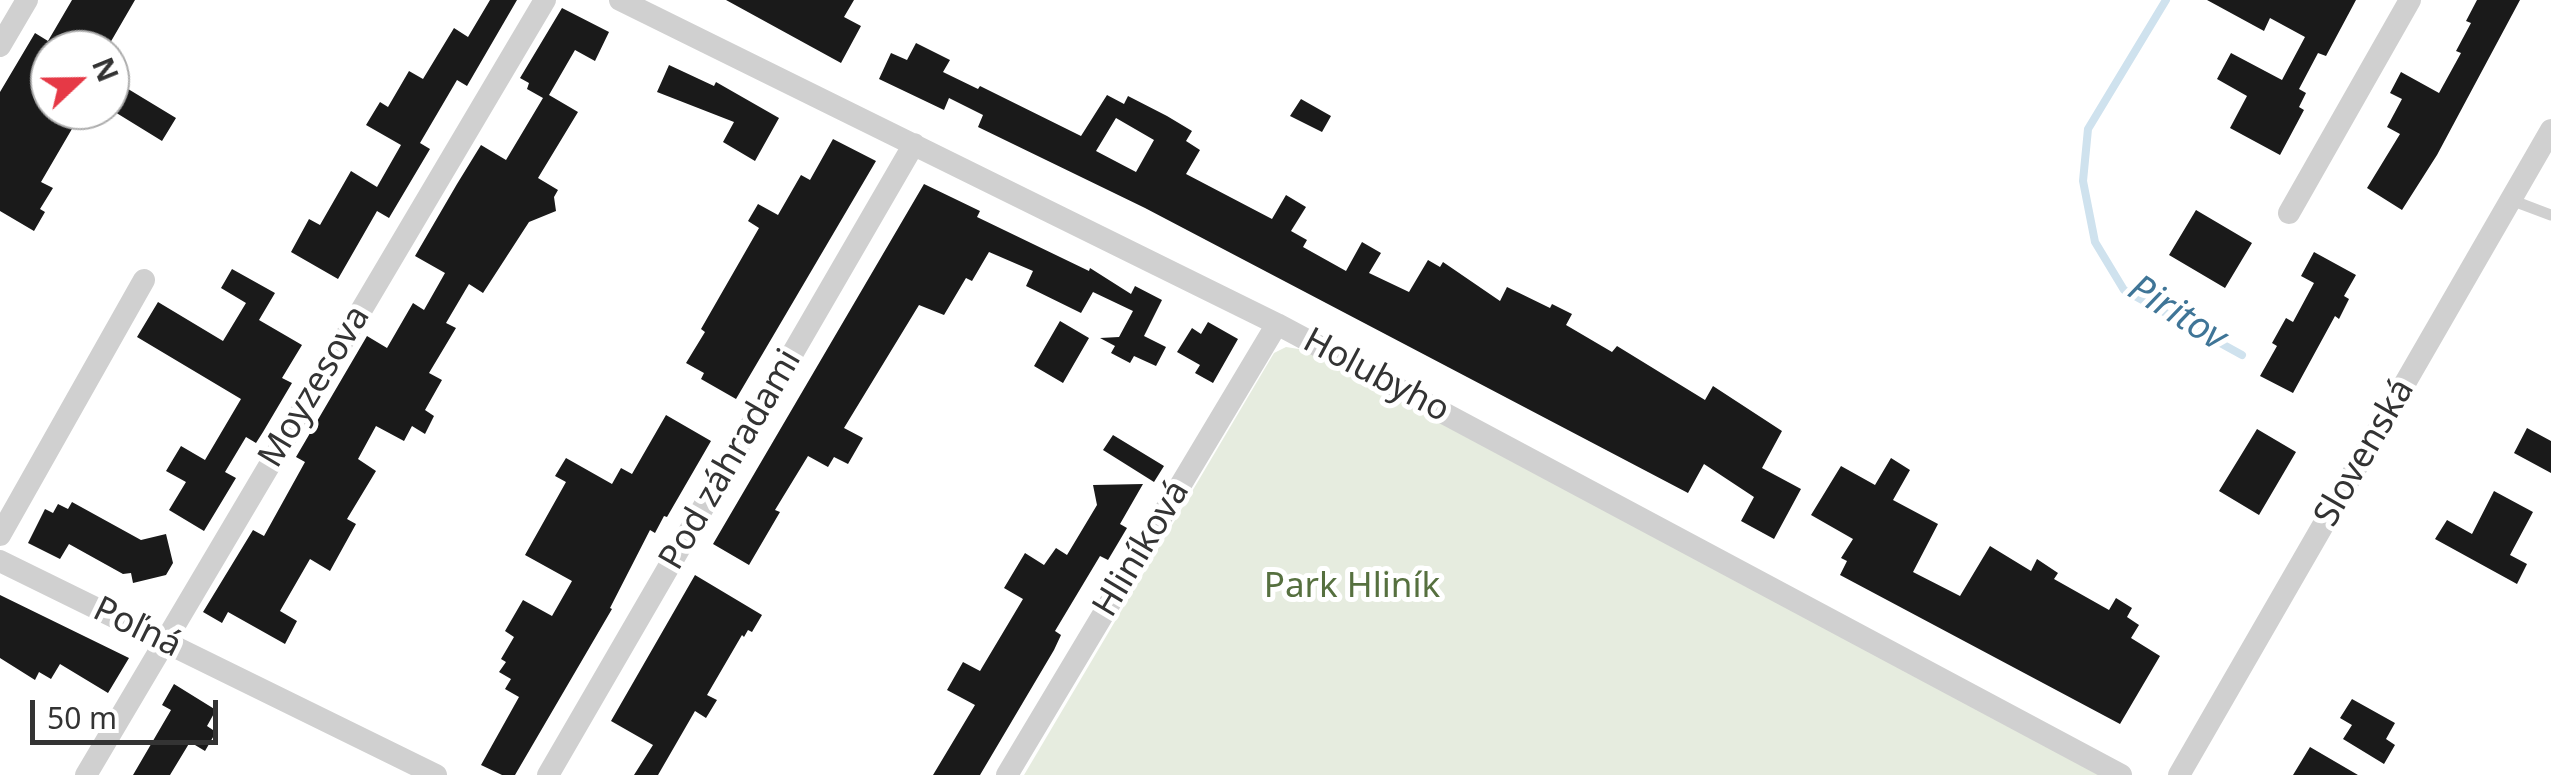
<!DOCTYPE html>
<html>
<head>
<meta charset="utf-8">
<style>
  body { margin:0 }
  #map { position:relative; width:2551px; height:775px; overflow:hidden; background:#fff; font-family:"Noto Sans",sans-serif }
  canvas { display:block }
  .north { position:absolute; left:30px; top:30px; width:100px; height:100px; box-sizing:border-box; background:#fff; border:2px solid #adadad; border-radius:50%; rotate:68deg; font-size:28px; font-weight:700; line-height:40px; text-align:center; color:#333 }
  .north::after { content:''; display:block; margin:auto; width:35px; height:45px; background:#e63946; clip-path:polygon(50% 0,100% 100%,50% 72%,0 100%) }
  .scale { position:absolute; left:30px; top:700px; width:188px; height:45px; box-sizing:border-box; border:5px solid #333; border-top:0; padding-left:12px; font-size:30px; line-height:35px; white-space:nowrap; color:#333; -webkit-text-stroke:8px #fff; paint-order:stroke }
</style>
</head>
<body>
<div id="map">
<canvas width="2551" height="775"></canvas>
<div class="north">N</div>
<div class="scale">50 m</div>
</div>
<script>
const ctx = document.querySelector('canvas').getContext('2d');
ctx.lineJoin = 'round';
function fillPath(path, color) {
  ctx.fillStyle = color;
  ctx.fill(path, 'evenodd');
}
function toPath(rows) {
  const path = new Path2D();
  for (const r of rows) {
    path.moveTo(r[0], r[1]);
    for (let i = 2; i < r.length; i += 2) path.lineTo(r[i], r[i + 1]);
  }
  return path;
}
function strokePath(path, color, width, dash) {
  ctx.strokeStyle = color;
  ctx.lineWidth = width;
  ctx.lineCap = dash ? 'butt' : 'round';
  ctx.setLineDash(dash || []);
  ctx.stroke(path);
}
function drawText(font, color, halo, rows, align = 'center') {
  ctx.font = font + ' "Noto Sans",sans-serif';
  ctx.lineWidth = 10;
  ctx.setLineDash([]);
  ctx.textBaseline = 'middle';
  ctx.strokeStyle = halo;
  ctx.fillStyle = color;
  for (const [text, x, y, turn = 0] of rows) {
    ctx.save();
    ctx.translate(x, y);
    ctx.rotate((+turn || 0) * Math.PI / 180);
    ctx.textAlign = isNaN(turn) ? turn : align;
    if (halo) ctx.strokeText(text, 0, 0);
    ctx.fillText(text, 0, 0);
    ctx.restore();
  }
}
const green = toPath([
  [1286,347,1305,350,2099,775,1024,775,1274,353]
]);
const stream = toPath([
  [2166,0,2088,129,2083,181,2095,242,2124,290,2242,355]
]);
const building = toPath([
  [72,0,135,0,106,50,50,50,50,97,43,110,83,110,41,182,53,188,40,209,45,212,34,231,0,211,0,92,35,33,48,41],
  [490,0,517,0,467,86,457,80,420,143,430,149,389,218,377,211,338,279,291,252,309,219,320,225,351,171,377,187,401,145,366,125,380,102,388,107,409,71,423,79,454,28,468,37],
  [726,0,854,0,844,17,861,26,841,63],
  [2207,0,2356,0,2326,56,2318,53,2299,89,2306,93,2299,107,2304,110,2280,155,2230,128,2247,96,2217,79,2231,53,2282,80,2305,37,2270,18,2264,31],
  [2477,0,2520,0,2437,155,2402,210,2367,188,2400,134,2387,127,2402,99,2390,93,2401,72,2439,93,2461,53,2456,51,2471,23,2466,21],
  [562,8,609,32,595,61,575,50,549,95,578,112,538,178,558,190,554,197,556,211,529,222,483,293,469,284,446,323,456,328,429,373,442,380,425,410,434,416,425,434,412,426,404,441,376,426,358,459,376,471,347,519,356,524,330,571,310,559,280,611,297,621,285,644,228,612,222,623,203,612,253,530,264,536,305,462,296,457,367,336,387,348,413,303,424,310,445,273,415,256,457,184,481,145,506,160,543,98,527,89,529,83,520,78],
  [916,43,950,60,943,72,978,89,980,86,1081,136,1107,95,1124,104,1128,96,1167,116,1192,131,1186,141,1200,150,1186,174,1272,219,1286,195,1306,207,1291,231,1307,240,1303,247,1346,271,1362,242,1381,253,1369,273,1409,292,1428,260,1440,267,1443,262,1500,301,1507,287,1550,308,1552,304,1572,314,1566,325,1612,352,1617,346,1705,400,1713,386,1782,431,1762,468,1801,489,1774,539,1741,521,1754,497,1704,464,1688,493,1145,208,978,127,983,115,949,98,944,110,879,79,891,53,907,60],
  [1116,118,1154,140,1136,172,1096,151],
  [669,65,714,86,716,82,779,118,755,161,723,142,734,122,657,92],
  [110,78,176,118,162,141,110,109],
  [1301,99,1331,116,1322,132,1290,116],
  [833,139,876,161,736,399,701,379,704,373,686,363,705,332,701,329,759,228,748,221,758,204,778,215,801,175,810,180],
  [924,184,980,211,977,217,1089,271,1090,268,1131,294,1135,286,1162,300,1144,336,1166,347,1156,366,1134,356,1130,363,1111,353,1115,346,1100,338,1119,337,1133,311,1093,292,1081,313,1026,286,1033,271,989,252,972,281,966,278,944,315,919,305,844,428,863,438,848,464,834,457,828,467,808,456,775,510,780,512,749,565,713,544],
  [2196,210,2252,243,2225,288,2169,255],
  [2314,252,2356,275,2344,296,2349,299,2339,319,2335,316,2293,393,2260,376,2277,346,2272,343,2286,318,2293,322,2314,283,2301,276],
  [232,269,275,293,259,320,302,345,282,378,292,383,263,432,256,443,246,437,225,472,236,478,204,531,169,510,186,482,166,471,181,446,205,460,241,399,137,337,158,302,223,341,246,303,221,288],
  [1060,321,1089,338,1063,383,1034,366],
  [1208,322,1238,339,1213,383,1195,373,1200,365,1177,352,1192,328,1201,334],
  [666,415,711,441,667,517,664,516,655,533,650,530,610,608,612,609,515,775,502,775,481,765,519,697,505,689,511,679,499,672,506,662,501,659,514,637,505,631,523,600,552,616,572,581,525,555,566,482,555,476,566,458,612,484,621,468,632,474],
  [2527,428,2551,441,2551,473,2514,453],
  [2257,429,2296,452,2259,515,2219,491],
  [1113,435,1164,466,1154,482,1103,450],
  [1891,458,1910,470,1893,500,1938,524,1913,572,1960,596,1990,546,2031,571,2037,559,2058,573,2054,579,2109,610,2116,598,2132,608,2127,617,2139,625,2131,638,2160,656,2120,724,1840,575,1847,561,1841,558,1853,539,1811,515,1841,466,1875,485],
  [1143,484,1120,524,1127,528,1108,560,1100,556,1055,631,1061,635,1054,650,980,775,933,775,975,705,947,690,963,662,980,671,1023,599,1004,588,1025,553,1044,565,1056,548,1067,555,1097,505,1093,485],
  [2494,491,2533,512,2510,555,2527,564,2517,584,2435,539,2447,520,2472,534],
  [72,502,141,540,166,534,173,563,166,575,133,583,131,573,123,574,69,544,60,559,28,543,45,509,53,513,58,504,68,509],
  [695,575,762,615,752,632,748,630,744,637,742,635,707,695,717,700,706,718,695,711,658,775,634,775,653,745,611,721],
  [0,595,129,658,108,693,60,664,51,679,39,672,35,680,0,658],
  [174,684,216,710,207,726,216,732,205,751,190,742,170,775,133,775,171,710,162,705],
  [2352,699,2395,723,2386,739,2395,745,2384,764,2343,739,2352,725,2340,718],
  [2310,747,2358,775,2293,775]
]);
const service = toPath([
  [2511,200,2551,215]
]);
const minor = toPath([
  [620,0,1277,324,2121,775],
  [0,46,27,0],
  [2289,213,2410,0],
  [0,535,144,280],
  [0,561,436,775],
  [86,775,545,0],
  [548,775,914,144],
  [1007,775,1277,324],
  [2179,775,2551,130]
]);
const streetNames = [
  ["Holubyho",1376,376,28],
  ["Moyzesova",315,387,-59],
  ["Slovenská",2365,453,-60],
  ["Pod záhradami",731,460,-60],
  ["Hliníková",1142,549,-59],
  ["Poľná",137,628,26]
];
const parkNames = [
  ["Park Hliník",1352,587]
];
const waterNames = [
  ["Piritov",2177,314,32]
];
fillPath(green, '#e6ecdf');
strokePath(stream, '#cfe2ee', 8);
fillPath(building, '#1a1a1a');
strokePath(service, '#d0d0d0', 11);
strokePath(minor, '#d0d0d0', 22);
drawText('35px', '#333', '#fff', streetNames);
drawText('35px', '#56703f', '#fff', parkNames);
drawText('italic 38px', '#3f7597', '#fff', waterNames);
</script>
</body>
</html>
